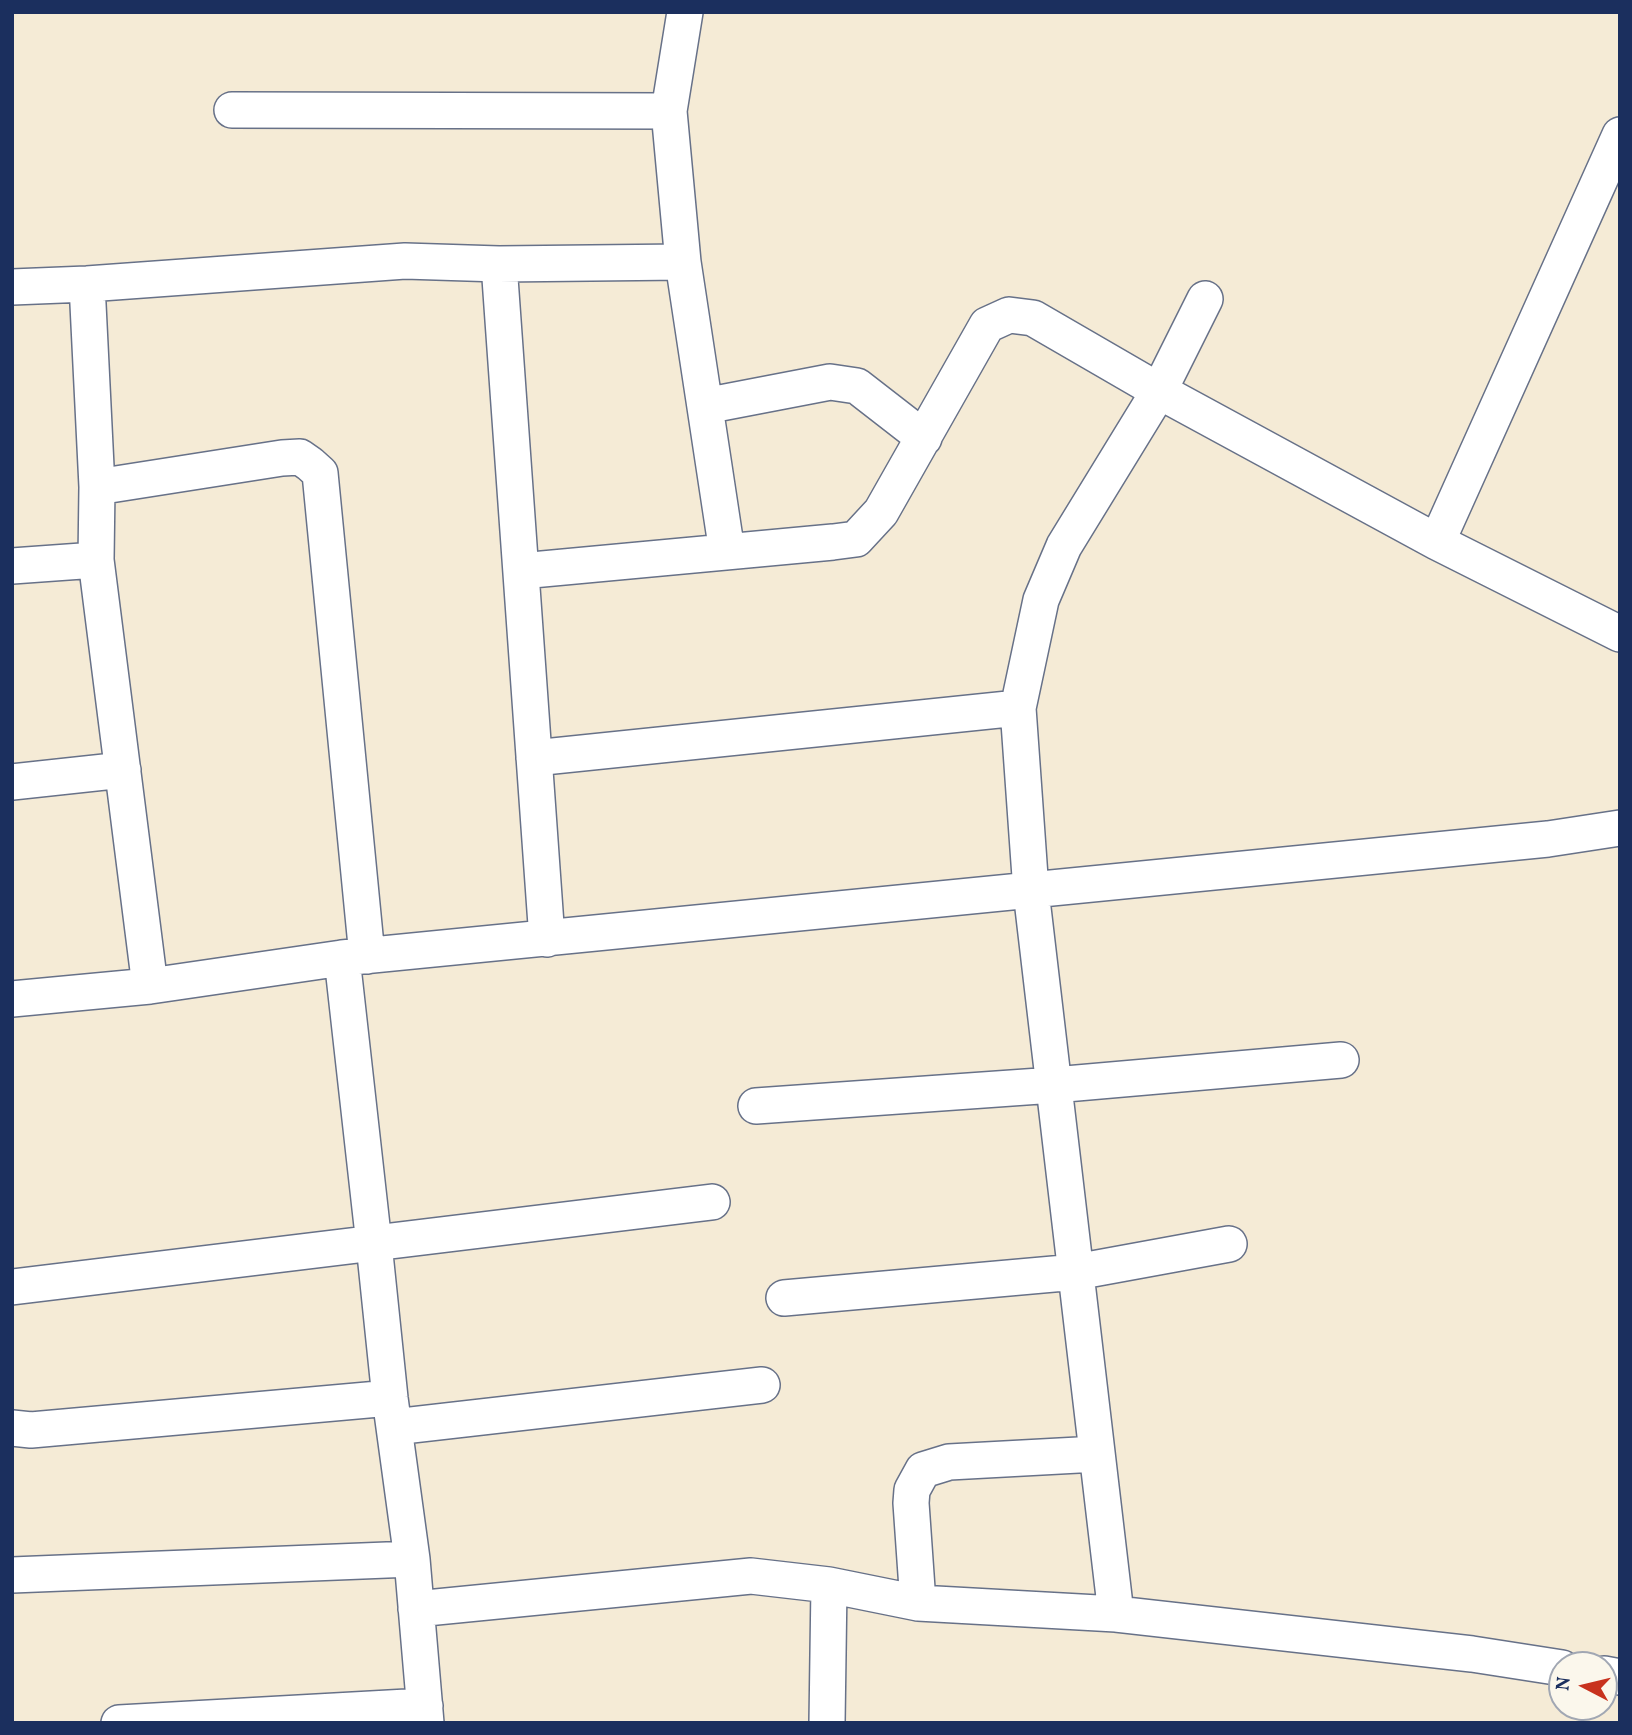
<!DOCTYPE html>
<html>
<head>
<meta charset="utf-8">
<style>
  body { margin:0 }
  #map { position:relative; width:1632px; height:1735px; overflow:hidden; background:#f5ebd6; font-family:Vollkorn,serif }
  canvas { display:block }
  .frame { position:absolute; inset:0; border:14px solid #1b2f5e; pointer-events:none }
  .north { position:absolute; left:1548px; top:1651px; width:70px; height:70px; box-sizing:border-box; background:#fbf7ec; border:2px solid #a1a7b3; border-radius:50%; rotate:277deg; font-size:19px; font-weight:700; line-height:28px; text-align:center; color:#1b2f5e }
  .north::after { content:''; display:block; margin:auto; width:24px; height:32px; background:#c8321e; clip-path:polygon(50% 0,100% 100%,50% 72%,0 100%) }
</style>
</head>
<body>
<div id="map">
<canvas width="1632" height="1735"></canvas>
<div class="frame"></div>
<div class="north">N</div>
</div>
<script>
const ctx = document.querySelector('canvas').getContext('2d');
ctx.lineJoin = 'round';
function toPath(rows) {
  const path = new Path2D();
  for (const r of rows) {
    path.moveTo(r[0], r[1]);
    for (let i = 2; i < r.length; i += 2) path.lineTo(r[i], r[i + 1]);
  }
  return path;
}
function strokePath(path, color, width, dash) {
  ctx.strokeStyle = color;
  ctx.lineWidth = width;
  ctx.lineCap = dash ? 'butt' : 'round';
  ctx.setLineDash(dash || []);
  ctx.stroke(path);
}
const street = toPath([
  [685,12,669,111,683,262,727,552],
  [232,110,669,111],
  [499,264,547,939],
  [87,284,97,487,96,560,150,986],
  [12,287,87,284,405,261,499,264,683,262],
  [705,406,830,382,857,386,924,438],
  [97,487,282,458,300,457,310,464,320,473,367,956],
  [1437,542,1620,135],
  [12,566,96,560],
  [521,571,833,542,856,539,881,512,987,325,1009,315,1033,318,1159,391,1437,542,1620,634],
  [534,758,1018,708],
  [12,782,123,770],
  [342,958,374,1244,390,1398,412,1559,426,1723],
  [12,999,150,986,342,958,1548,839,1620,828],
  [756,1106,1054,1085,1341,1060],
  [12,1287,712,1202],
  [784,1298,1076,1272,1229,1244],
  [394,1427,762,1385],
  [12,1428,31,1430,390,1398],
  [12,1575,412,1559],
  [918,1603,911,1503,912,1490,923,1470,949,1462,1097,1454],
  [416,1609,751,1576,829,1585],
  [1116,1614,1031,891,1018,708,1041,600,1064,546,1159,391,1205,299],
  [1604,1674,1620,1677],
  [119,1723,425,1706],
  [827,1723,829,1585,918,1603,1116,1614,1472,1654,1562,1668]
]);
strokePath(street, '#677188', 38);
strokePath(street, '#fff', 35);
</script>
</body>
</html>
